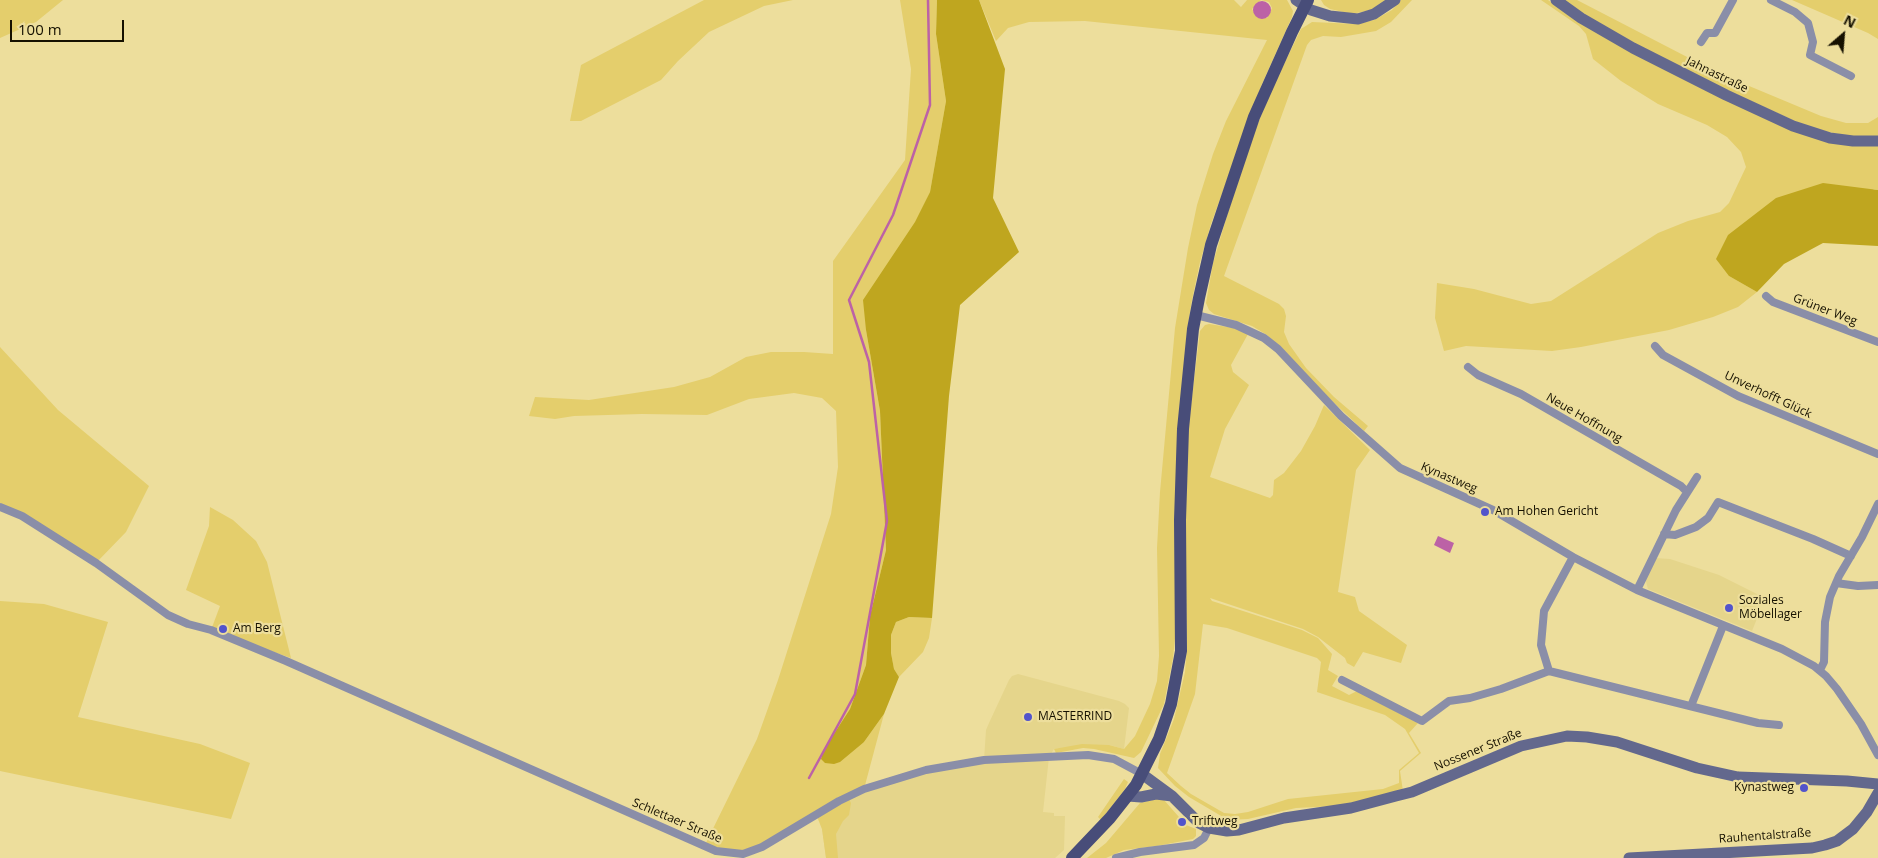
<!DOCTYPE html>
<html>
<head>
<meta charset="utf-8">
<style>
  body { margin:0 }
  #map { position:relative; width:1878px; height:858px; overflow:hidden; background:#edde9c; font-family:"Open Sans",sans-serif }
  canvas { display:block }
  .north { position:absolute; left:1818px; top:10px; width:50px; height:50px; -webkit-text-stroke:4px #edde9c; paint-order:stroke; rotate:27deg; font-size:14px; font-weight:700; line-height:20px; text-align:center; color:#161100 }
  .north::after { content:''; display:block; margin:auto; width:18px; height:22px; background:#161100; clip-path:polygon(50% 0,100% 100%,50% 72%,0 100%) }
  .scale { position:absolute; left:10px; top:20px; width:114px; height:22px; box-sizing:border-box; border:2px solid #161100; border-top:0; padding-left:6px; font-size:15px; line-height:18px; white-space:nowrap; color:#161100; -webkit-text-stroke:4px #edde9c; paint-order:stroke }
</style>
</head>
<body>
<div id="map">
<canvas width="1878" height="858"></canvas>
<div class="north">N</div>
<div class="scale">100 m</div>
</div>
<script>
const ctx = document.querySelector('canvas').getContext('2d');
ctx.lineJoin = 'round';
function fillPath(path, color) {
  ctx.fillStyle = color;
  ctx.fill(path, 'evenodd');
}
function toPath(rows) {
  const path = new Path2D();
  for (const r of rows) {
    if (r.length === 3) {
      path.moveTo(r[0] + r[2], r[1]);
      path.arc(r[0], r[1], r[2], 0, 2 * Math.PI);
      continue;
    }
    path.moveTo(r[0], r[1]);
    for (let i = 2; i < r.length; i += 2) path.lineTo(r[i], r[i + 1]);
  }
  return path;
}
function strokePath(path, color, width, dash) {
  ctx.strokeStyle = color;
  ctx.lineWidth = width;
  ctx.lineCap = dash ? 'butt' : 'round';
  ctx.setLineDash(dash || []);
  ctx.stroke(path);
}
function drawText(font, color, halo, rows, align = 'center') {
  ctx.font = font + ' "Open Sans",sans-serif';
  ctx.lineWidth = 4.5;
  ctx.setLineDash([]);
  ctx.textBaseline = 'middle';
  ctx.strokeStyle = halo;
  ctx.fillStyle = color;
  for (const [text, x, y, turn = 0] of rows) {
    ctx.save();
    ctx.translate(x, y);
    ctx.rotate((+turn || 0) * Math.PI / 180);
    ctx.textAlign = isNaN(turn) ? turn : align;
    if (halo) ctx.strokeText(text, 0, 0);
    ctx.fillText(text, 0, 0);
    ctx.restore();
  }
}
const built = toPath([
  [1655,558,1670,559,1719,575,1763,597,1759,605,1760,611,1752,631,1648,589,1645,578],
  [1018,674,1119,701,1125,704,1129,708,1124,749,1109,745,1054,749,1049,757,1043,812,1054,813,1054,816,1065,816,1064,850,1055,858,826,858,822,829,817,814,839,801,926,770,984,760,986,730,989,723,1009,680,1012,676]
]);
const green = toPath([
  [0,0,63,0,36,22,0,38],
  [704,0,793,0,764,6,709,32,678,61,661,80,581,121,570,121,581,65],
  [900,0,937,0,936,34,946,101,930,192,866,330,880,411,886,550,870,616,866,665,850,709,824,749,864,742,884,714,864,789,848,797,851,803,849,815,843,821,836,834,838,858,826,858,822,829,816,814,743,854,704,847,757,739,778,680,831,514,838,467,836,411,822,398,794,393,749,399,707,415,642,414,574,416,555,419,529,416,535,397,589,400,674,387,710,377,746,357,771,352,804,352,833,354,833,261,905,160,911,69],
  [979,0,1234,0,1241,7,1247,0,1287,0,1293,11,1292,17,1262,84,1211,224,1200,262,1192,300,1187,330,1176,629,1173,658,1164,704,1141,752,1134,758,1094,749,1083,748,1056,753,1054,749,1082,744,1109,745,1124,749,1135,736,1150,704,1157,681,1159,656,1157,548,1160,492,1175,328,1188,248,1197,205,1213,154,1226,121,1267,40,1085,21,1029,22,1008,28,996,41],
  [1261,0,1269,2,1272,8,1267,18,1257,17,1252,9],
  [1321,0,1389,0,1371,10,1352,14,1330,9,1324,5],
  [1401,0,1412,0,1391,22,1376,31,1341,37,1323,36,1311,40,1307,45,1224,276,1279,304,1284,309,1286,316,1284,332,1289,344,1306,368,1334,397,1368,426,1364,431,1312,382,1267,335,1252,326,1214,314,1209,310,1206,303,1213,263,1245,155,1272,89,1301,29,1312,22,1356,24,1374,20,1392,10],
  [1541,0,1548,0,1582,24,1767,119,1878,145,1878,190,1874,189,1729,276,1757,292,1738,307,1713,317,1669,330,1581,347,1552,351,1466,346,1444,351,1435,318,1437,283,1474,289,1531,304,1551,301,1658,233,1688,221,1720,212,1729,203,1746,167,1741,152,1727,137,1707,125,1658,104,1621,81,1593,59,1586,34,1579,26],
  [1564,0,1577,0,1718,73,1821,116,1846,123,1868,123,1878,117,1878,137,1853,137,1810,128,1685,71,1581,13],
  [1792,0,1878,0,1878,39,1868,33],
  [1209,324,1234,328,1248,334,1231,365,1233,372,1249,385,1225,429,1210,477,1270,498,1273,495,1274,480,1284,473,1301,451,1315,426,1324,405,1370,450,1356,470,1338,592,1355,597,1359,611,1407,645,1401,663,1363,652,1354,667,1347,663,1345,658,1318,637,1303,629,1210,598,1212,601,1302,630,1318,638,1332,654,1328,670,1338,676,1332,686,1349,695,1357,691,1418,723,1409,733,1421,753,1400,771,1403,791,1336,806,1296,808,1248,819,1228,820,1189,797,1175,786,1158,768,1160,754,1174,719,1185,672,1187,647,1185,520,1188,430,1200,331,1205,325],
  [1203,624,1227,628,1317,658,1321,662,1317,692,1385,715,1405,729,1419,753,1399,770,1399,783,1383,789,1288,799,1248,812,1235,814,1224,813,1191,794,1181,786,1167,773,1195,694],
  [0,347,58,410,149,486,126,532,96,563,0,507],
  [210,507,233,520,256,541,267,562,291,658,211,630,220,606,186,590,209,526],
  [0,601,44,604,108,622,78,717,200,744,250,763,231,819,0,771],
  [909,617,932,618,929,638,923,652,899,677,894,669,891,653,891,635,896,622],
  [1124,779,1128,782,1125,789,1101,820,1098,817],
  [1157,799,1164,800,1186,825,1196,829,1196,836,1193,839,1157,846,1124,850,1106,858,1087,858,1106,843,1140,803]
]);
const forest = toPath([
  [937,0,979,0,1005,69,993,198,1019,252,960,305,949,396,932,618,909,617,896,622,891,635,891,653,894,669,899,677,884,714,864,742,840,762,834,764,825,763,821,759,824,749,850,709,866,665,870,616,886,550,880,411,866,330,863,300,915,222,930,192,946,101,936,34],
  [1823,183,1878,190,1878,246,1823,243,1784,264,1757,292,1729,276,1716,259,1728,235,1776,198]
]);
const water = toPath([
  [1262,10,9],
  [1438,536,1454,543,1450,553,1434,545]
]);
const stream = toPath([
  [809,778,855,694,887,521,869,362,849,300,893,215,930,105,928,0]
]);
const street = toPath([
  [1771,0,1795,12,1808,23,1813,42,1810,55,1851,76],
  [1701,42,1707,33,1715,33,1733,0],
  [1766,296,1773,302,1878,342],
  [1196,315,1236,325,1264,338,1278,349,1341,416,1400,468,1493,510,1573,557,1637,590,1782,649,1814,666,1826,676,1837,689,1861,724,1878,755],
  [1655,346,1663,355,1738,396,1878,454],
  [1468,367,1478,375,1521,394,1681,486,1687,492],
  [0,507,22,516,96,563,168,615,188,624,211,630,286,661,716,851,743,854,762,847,839,801,864,789,926,770,984,760,1088,755,1114,759,1142,774],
  [1664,534,1675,535,1696,527,1708,518,1718,502,1813,539,1851,556],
  [1836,583,1858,586,1878,585],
  [1637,590,1676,510,1697,477],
  [1820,670,1824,662,1825,622,1830,597,1839,576,1862,537,1878,504],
  [1549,671,1541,645,1544,611,1573,557],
  [1342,680,1422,721,1449,701,1470,698,1501,689,1549,671,1758,723,1779,725],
  [1691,706,1723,626],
  [1116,858,1140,852,1194,845,1204,838,1209,828]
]);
const secondary = toPath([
  [1296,0,1311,10,1330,16,1358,19,1374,14,1395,0],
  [1556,0,1581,18,1633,48,1726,95,1793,126,1830,138,1853,141,1878,141],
  [1142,774,1172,796,1199,823,1209,828,1227,831,1239,830,1284,818,1351,808,1396,796,1412,792,1521,746,1567,736,1587,737,1617,742,1697,768,1738,777,1847,781,1878,784],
  [1128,796,1141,797,1156,794,1172,796],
  [1629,858,1812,848,1825,845,1837,841,1853,829,1867,812,1878,793]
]);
const primary = toPath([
  [1072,858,1110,818,1136,785,1159,739,1171,704,1181,651,1180,520,1183,429,1193,329,1199,298,1211,245,1254,117,1292,32,1308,0]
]);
const markers = [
  [1485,512,5,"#5254cb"],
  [1729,608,5,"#5254cb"],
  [223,629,5,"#5254cb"],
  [1028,717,5,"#5254cb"],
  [1804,788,5,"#5254cb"],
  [1182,822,5,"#5254cb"]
];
const streetNames = [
  ["Jahnastraße",1717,75,26],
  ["Grüner Weg",1825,310,21],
  ["Unverhofft Glück",1768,395,25],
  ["Neue Hoffnung",1584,418,30],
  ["Kynastweg",1449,478,23],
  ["Nossener Straße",1478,750,-22],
  ["Schlettaer Straße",677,821,23],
  ["Rauhentalstraße",1765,836,-4]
];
const poiNames = [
  ["Am Hohen Gericht",1495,512],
  ["Soziales",1739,601],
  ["Möbellager",1739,615],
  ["Am Berg",233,629],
  ["MASTERRIND",1038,717],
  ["Kynastweg",1794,788,"right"],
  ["Triftweg",1192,822]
];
fillPath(built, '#e5d58b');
fillPath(green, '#e4ce6c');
fillPath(forest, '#bfa61f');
fillPath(water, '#bc62a6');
strokePath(stream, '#bc62a6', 2.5);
strokePath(street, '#8a8ea8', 8);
strokePath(secondary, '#63688d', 11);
strokePath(primary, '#484d79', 12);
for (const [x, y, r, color] of markers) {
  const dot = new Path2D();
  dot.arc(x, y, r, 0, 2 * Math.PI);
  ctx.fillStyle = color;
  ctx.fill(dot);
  strokePath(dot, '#edde9c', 2);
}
drawText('12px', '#161100', '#edde9c', streetNames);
drawText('12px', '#161100', '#edde9c', poiNames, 'left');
</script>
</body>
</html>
